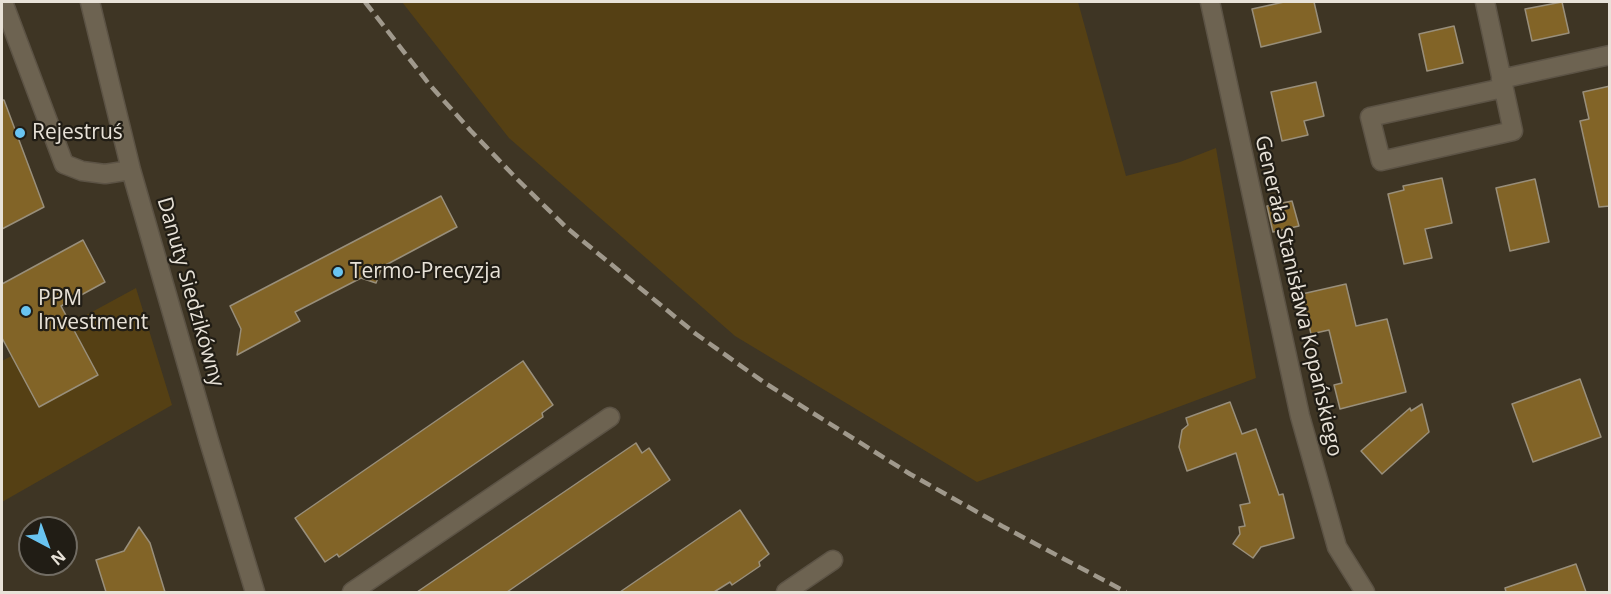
<!DOCTYPE html>
<html>
<head>
<meta charset="utf-8">
<style>
  body { margin:0 }
  #map { position:relative; width:1611px; height:594px; overflow:hidden; background:#3e3524; font-family:"Open Sans",sans-serif }
  canvas { display:block }
  .frame { position:absolute; inset:0; border:3px solid #e8e2d8; pointer-events:none }
  .north { position:absolute; left:18px; top:516px; width:60px; height:60px; box-sizing:border-box; background:#211d15; border:2px solid #716c63; border-radius:50%; rotate:139deg; font-size:16px; font-weight:700; line-height:24px; text-align:center; color:#e8e2d8 }
  .north::after { content:''; display:block; margin:auto; width:21px; height:27px; background:#69c4f1; clip-path:polygon(50% 0,100% 100%,50% 72%,0 100%) }
</style>
</head>
<body>
<div id="map">
<canvas width="1611" height="594"></canvas>
<div class="frame"></div>
<div class="north">N</div>
</div>
<script>
const ctx = document.querySelector('canvas').getContext('2d');
ctx.lineJoin = 'round';
function fillPath(path, color) {
  ctx.fillStyle = color;
  ctx.fill(path, 'evenodd');
}
function toPath(rows) {
  const path = new Path2D();
  for (const r of rows) {
    path.moveTo(r[0], r[1]);
    for (let i = 2; i < r.length; i += 2) path.lineTo(r[i], r[i + 1]);
  }
  return path;
}
function strokePath(path, color, width, dash) {
  ctx.strokeStyle = color;
  ctx.lineWidth = width;
  ctx.lineCap = dash ? 'butt' : 'round';
  ctx.setLineDash(dash || []);
  ctx.stroke(path);
}
function drawText(font, color, halo, rows, align = 'center') {
  ctx.font = font + ' "Open Sans",sans-serif';
  ctx.lineWidth = 4.5;
  ctx.setLineDash([]);
  ctx.textBaseline = 'middle';
  ctx.strokeStyle = halo;
  ctx.fillStyle = color;
  for (const [text, x, y, turn = 0] of rows) {
    ctx.save();
    ctx.translate(x, y);
    ctx.rotate((+turn || 0) * Math.PI / 180);
    ctx.textAlign = isNaN(turn) ? turn : align;
    if (halo) ctx.strokeText(text, 0, 0);
    ctx.fillText(text, 0, 0);
    ctx.restore();
  }
}
const green = toPath([
  [402,2,1078,2,1126,176,1180,162,1216,148,1256,378,977,482,735,336,509,138],
  [136,288,172,405,2,502,2,361]
]);
const building = toPath([
  [1284,2,1314,2,1321,32,1261,47,1252,9,1284,2],
  [1562,2,1569,33,1532,41,1525,9,1562,2],
  [1454,26,1463,63,1427,71,1419,34,1454,26],
  [1316,82,1324,116,1304,121,1308,135,1282,141,1271,92,1316,82],
  [1610,86,1610,206,1599,207,1580,121,1589,119,1583,92,1610,86],
  [2,100,4,100,44,207,2,229,2,100],
  [1442,178,1452,223,1425,229,1432,258,1404,264,1388,194,1404,190,1403,186,1442,178],
  [1535,179,1549,242,1510,251,1496,188,1535,179],
  [441,196,457,227,382,267,376,283,361,278,295,312,300,321,237,355,241,329,230,306,441,196],
  [1292,201,1299,226,1273,232,1267,206,1292,201],
  [83,240,105,282,61,306,98,375,39,407,2,338,2,284,83,240],
  [1346,284,1356,326,1387,319,1406,392,1340,409,1334,385,1342,383,1329,330,1311,334,1302,294,1346,284],
  [523,361,553,405,542,413,543,417,339,557,337,554,325,562,295,518,523,361],
  [1580,379,1601,437,1533,462,1512,404,1580,379],
  [1230,402,1242,434,1256,429,1279,495,1283,494,1294,538,1261,547,1253,558,1233,544,1240,534,1239,527,1245,526,1240,505,1250,503,1236,453,1187,471,1179,447,1182,430,1188,425,1186,418,1230,402],
  [1422,404,1429,432,1382,474,1361,451,1410,408,1411,411,1422,404],
  [636,443,642,453,649,448,670,480,507,592,417,592,636,443],
  [740,510,769,554,759,562,760,566,732,585,730,582,714,592,620,592,740,510],
  [139,527,150,543,165,592,106,592,96,560,124,551,139,527],
  [1576,564,1586,592,1506,592,1505,588,1576,564]
]);
const minor = toPath([
  [3,2,64,164,82,171,105,174,131,170],
  [90,2,131,170,209,441,255,592],
  [1210,2,1300,416,1337,547,1365,592],
  [1485,2,1513,131,1381,161,1370,117,1503,88],
  [1501,79,1610,55],
  [352,592,610,417],
  [786,592,833,560]
]);
const rail = toPath([
  [365,2,429,84,471,131,518,180,567,228,696,334,765,383,910,474,1002,526,1126,592]
]);
const markers = [
  [20,133,6,"#69c4f1"],
  [338,272,6,"#69c4f1"],
  [26,311,6,"#69c4f1"]
];
const poiNames = [
  ["Rejestruś",32,133],
  ["Termo-Precyzja",350,272],
  ["PPM",38,299],
  ["Investment",38,323]
];
const streetNames = [
  ["Danuty Siedzikówny",190,292,74],
  ["Generała Stanisława Kopańskiego",1298,296,77]
];
fillPath(green, '#554014');
fillPath(building, '#826427');
strokePath(building, '#998f7b', 1.5);
strokePath(minor, '#5c5345', 21);
strokePath(minor, '#6d6351', 18);
strokePath(rail, '#a0998c', 4.5, [12, 6]);
for (const [x, y, r, color] of markers) {
  const dot = new Path2D();
  dot.arc(x, y, r, 0, 2 * Math.PI);
  ctx.fillStyle = color;
  ctx.fill(dot);
  strokePath(dot, '#211d15', 2);
}
drawText('21px', '#e8e2d8', '#211d15', poiNames, 'left');
drawText('21px', '#e8e2d8', '#211d15', streetNames);
</script>
</body>
</html>
